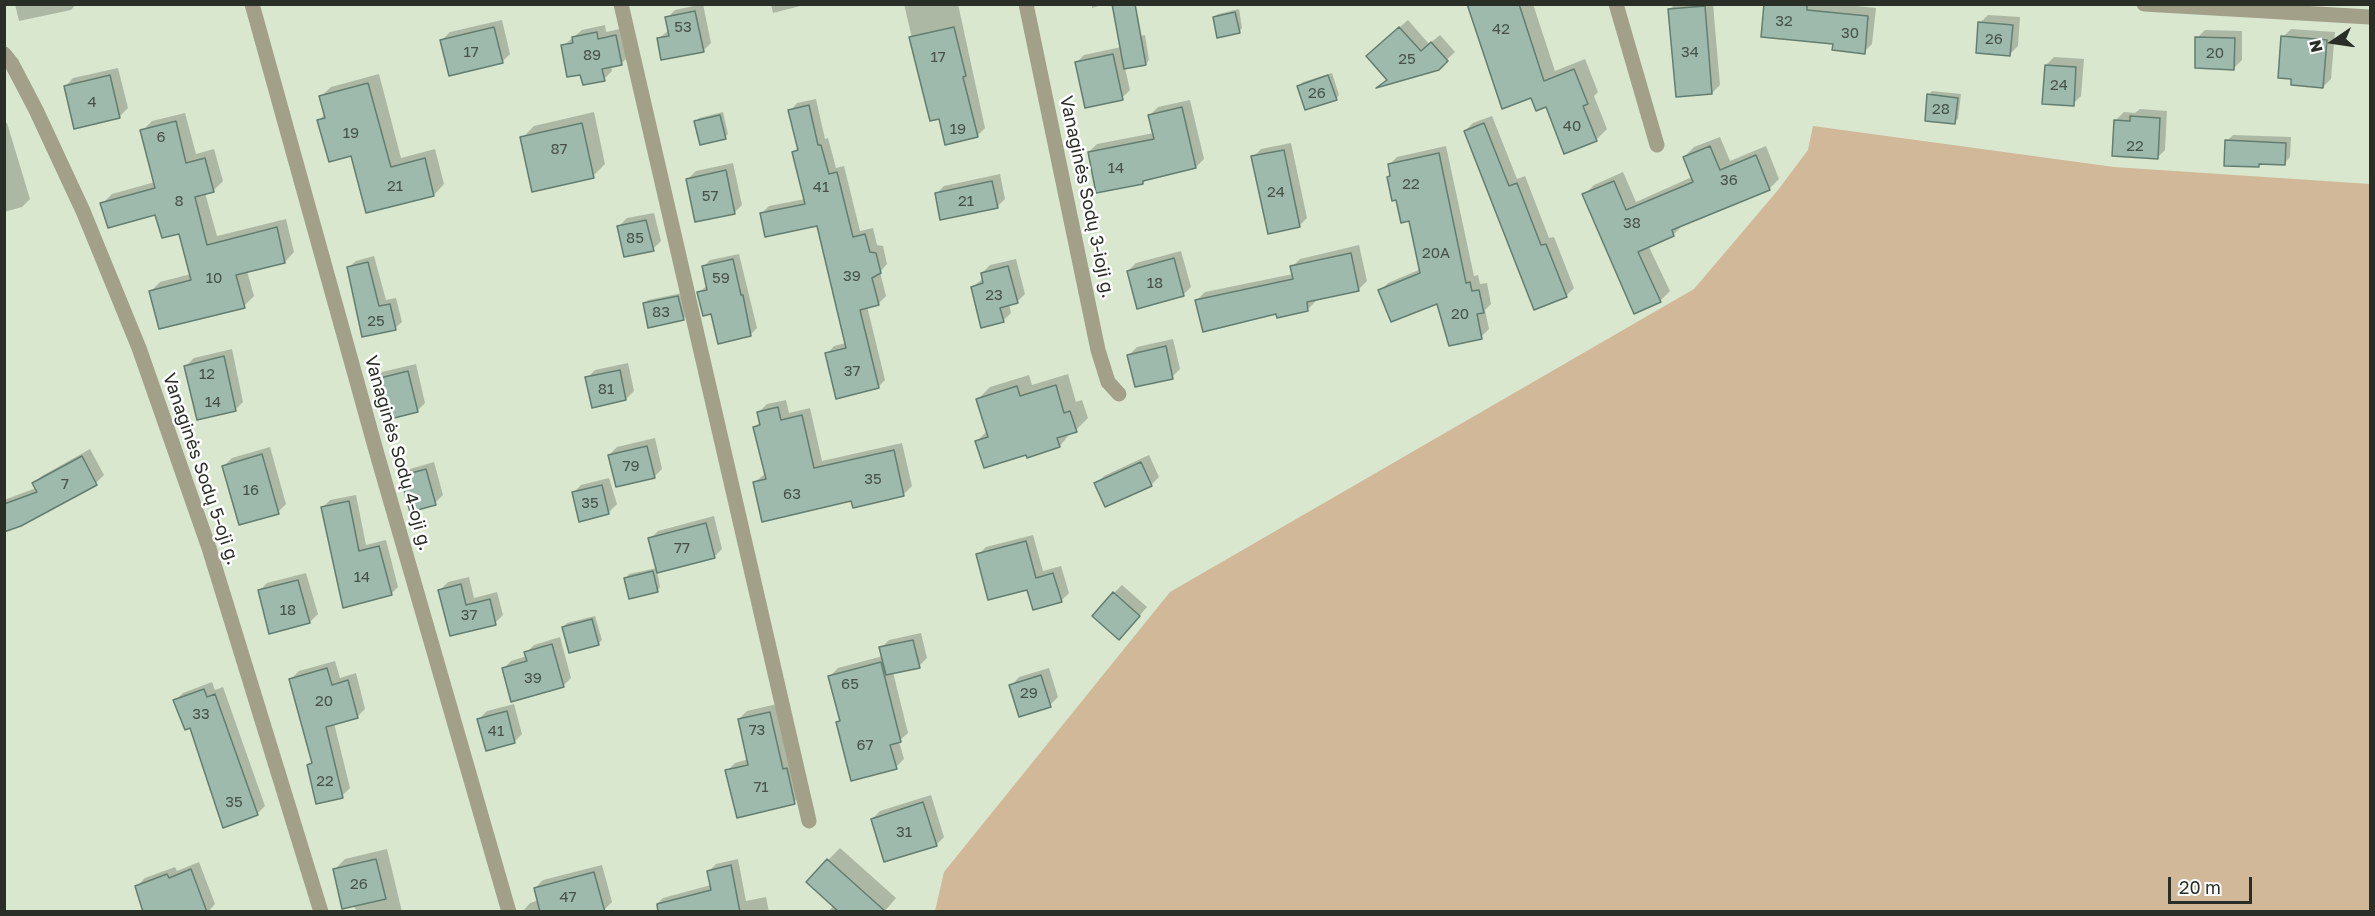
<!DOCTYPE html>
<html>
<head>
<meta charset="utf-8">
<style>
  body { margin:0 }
  #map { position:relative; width:2375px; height:916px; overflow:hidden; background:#d8e7ce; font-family:"Golos Text",sans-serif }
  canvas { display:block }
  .frame { position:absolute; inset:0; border:6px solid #292f26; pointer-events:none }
  .north { position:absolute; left:2303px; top:12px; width:60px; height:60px; -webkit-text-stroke:4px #fff; paint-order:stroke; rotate:257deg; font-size:16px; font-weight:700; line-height:24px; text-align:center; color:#292f26 }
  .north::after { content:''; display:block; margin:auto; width:21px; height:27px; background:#292f26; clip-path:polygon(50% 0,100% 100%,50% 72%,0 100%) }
  .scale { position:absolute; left:2168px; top:877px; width:84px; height:27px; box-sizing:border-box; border:3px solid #292f26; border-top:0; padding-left:8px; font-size:18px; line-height:21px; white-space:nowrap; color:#292f26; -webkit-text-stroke:4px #fff; paint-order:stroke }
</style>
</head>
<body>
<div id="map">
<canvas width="2375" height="916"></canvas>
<div class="frame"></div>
<div class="north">N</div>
<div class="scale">20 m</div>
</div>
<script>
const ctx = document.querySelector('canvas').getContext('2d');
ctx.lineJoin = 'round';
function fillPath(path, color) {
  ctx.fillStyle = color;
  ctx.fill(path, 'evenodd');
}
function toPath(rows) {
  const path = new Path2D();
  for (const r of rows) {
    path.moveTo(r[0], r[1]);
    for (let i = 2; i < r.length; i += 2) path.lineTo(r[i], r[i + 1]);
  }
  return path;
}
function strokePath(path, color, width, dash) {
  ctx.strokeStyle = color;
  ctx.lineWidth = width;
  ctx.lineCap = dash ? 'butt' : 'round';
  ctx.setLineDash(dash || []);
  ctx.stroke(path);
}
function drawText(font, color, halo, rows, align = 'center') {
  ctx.font = font + ' "Golos Text",sans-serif';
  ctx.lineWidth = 5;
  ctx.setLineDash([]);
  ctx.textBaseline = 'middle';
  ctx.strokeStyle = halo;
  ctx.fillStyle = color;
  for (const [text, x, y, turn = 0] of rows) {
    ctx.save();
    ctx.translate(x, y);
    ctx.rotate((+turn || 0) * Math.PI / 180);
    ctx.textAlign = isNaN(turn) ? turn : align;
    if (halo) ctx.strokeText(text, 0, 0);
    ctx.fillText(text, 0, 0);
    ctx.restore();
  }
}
const green = toPath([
  [1813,126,2114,167,2370,184,2370,911,935,911,944,872,1170,592,1694,289,1778,190,1808,150]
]);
const shadow = toPath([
  [15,4,76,4,71,10,19,21],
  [703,4,711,43,703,51,658,39,669,30,667,18,675,10],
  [771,4,808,4,773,13],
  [904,4,958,4,985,128,977,136,940,117,931,119],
  [1092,4,1105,4,1092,8],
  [1468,4,1533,4,1555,71,1585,59,1598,92,1594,96,1607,129,1596,140,1532,96],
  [1675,4,1713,4,1720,85,1712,93,1670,9],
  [1766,4,1838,4,1876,8,1872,44,1864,52,1834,43],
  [1239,9,1242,28,1239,32,1214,17,1218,14],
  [1988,15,2020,17,2018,46,2010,54,1980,23],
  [502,20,510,54,502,62,442,40,450,32],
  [1408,20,1429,44,1440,35,1455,52,1438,68,1388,79,1376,48],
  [605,25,606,32,624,28,629,56,621,64,611,66,612,71,604,79,563,46,582,30],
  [2291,29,2335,32,2331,79,2323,87,2283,37],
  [2205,30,2242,31,2242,60,2234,68,2197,38],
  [1145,35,1149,60,1146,64,1125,68,1130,90,1122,98,1076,63,1084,55,1121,47,1124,39],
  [2054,57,2084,59,2081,96,2073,104,2046,65],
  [118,68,128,108,120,116,75,127,65,87,73,78],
  [1332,73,1339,95,1336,99,1299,86,1303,82],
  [379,74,401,158,435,149,444,184,434,195,352,154,319,120,325,114,320,97,331,87],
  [1932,91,1961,94,1958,119,1954,122,1929,95],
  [816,99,825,139,828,138,836,168,844,166,860,231,873,228,877,245,883,246,887,264,880,272,886,296,878,304,867,306,885,380,878,387,827,354,834,346,846,343,818,225,761,214,769,206,805,199,794,152,799,147,790,111,797,103],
  [1190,100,1204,159,1196,167,1147,178,1143,182,1089,152,1097,144,1154,133,1150,115,1158,107],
  [2140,109,2167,111,2165,150,2157,158,2116,120,2124,112,2135,113],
  [594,112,605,164,593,176,522,138,534,126],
  [723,112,728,134,725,137,696,121,699,118],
  [185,113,196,154,214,149,223,181,213,191,205,193,217,236,286,219,294,252,285,262,247,271,254,296,244,306,151,291,160,282,191,274,180,232,156,213,102,204,112,194,155,182,142,131,152,121],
  [1492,116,1517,179,1525,176,1549,238,1554,237,1574,288,1566,296,1465,131,1473,123],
  [7,123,30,199,22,207,4,212,4,124],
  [2233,135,2291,137,2290,157,2284,164,2261,163,2258,166,2227,141],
  [1720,137,1730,161,1766,146,1779,179,1769,189,1683,225,1673,235,1648,245,1670,291,1660,301,1584,195,1594,185,1623,172,1636,202,1692,177,1684,157,1694,147],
  [1291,143,1307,218,1299,226,1253,157,1261,149],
  [1446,146,1474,276,1478,275,1480,284,1487,283,1491,304,1485,310,1489,329,1481,337,1438,302,1380,291,1388,283,1421,269,1411,219,1391,175,1389,165,1397,157],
  [733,163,742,205,734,213,688,179,696,171],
  [1000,174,1005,199,997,207,936,194,944,186],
  [654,213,661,241,653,249,619,226,627,218],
  [1359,245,1367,281,1359,289,1315,299,1316,301,1308,309,1277,312,1197,300,1205,292,1293,274,1292,267,1300,259],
  [1181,251,1191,287,1183,295,1128,271,1136,263],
  [739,254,757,328,750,335,699,292,708,285,703,267,710,260],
  [374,256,386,300,396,298,402,322,395,328,349,267,356,261],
  [1016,259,1025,294,1017,302,1009,304,1011,313,1003,321,972,287,984,278,982,273,990,265],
  [682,293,687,315,683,319,645,304,648,300],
  [1173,339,1180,369,1172,377,1129,355,1137,347],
  [232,349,243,402,235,410,186,366,194,358],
  [628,363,634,391,626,399,587,378,595,370],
  [416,364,425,403,417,411,374,380,382,372],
  [1068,374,1076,402,1082,400,1088,418,1076,430,1071,432,1060,446,1028,456,1027,453,977,441,988,430,978,399,990,387,1029,375,1032,385],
  [786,400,789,413,810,408,822,461,902,443,912,486,904,494,853,499,755,482,766,473,755,427,761,421,759,412,767,404],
  [655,438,662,469,654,477,609,455,617,447],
  [270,447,286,504,278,512,224,466,232,458],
  [90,449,104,475,96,483,20,524,4,530,4,500,36,488,34,484,42,476],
  [1149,455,1159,477,1151,485,1096,484,1104,476],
  [434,462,443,495,435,503,402,477,410,469],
  [609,478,617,504,609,512,573,493,581,485],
  [356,495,366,545,386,540,398,587,391,594,323,507,330,500],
  [714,516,722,549,714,557,657,571,660,587,657,591,626,578,629,574,657,568,650,539,658,531],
  [1033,535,1043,571,1061,566,1069,593,1061,601,1028,588,978,555,986,547],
  [306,573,318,614,310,622,259,591,267,583],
  [469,577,474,598,497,592,503,615,495,623,440,590,448,582],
  [1122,585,1147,607,1127,630,1114,593],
  [595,616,602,640,598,644,563,627,567,623],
  [921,633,927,658,919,666,893,672,908,733,899,741,904,759,896,767,837,722,841,719,830,676,838,668,883,656,881,648,889,640],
  [560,637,571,678,563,686,503,669,511,661,527,656,526,653,534,645],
  [335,661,340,678,356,673,365,709,357,717,334,723,350,788,342,796,308,765,313,761,291,679,299,671],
  [1049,668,1058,697,1050,705,1020,715,1011,686,1019,677],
  [212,682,215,690,223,687,265,806,257,814,191,726,175,701,183,693],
  [514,704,522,734,514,742,479,719,487,711],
  [777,704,802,794,794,802,727,771,735,763,749,759,739,719,747,711],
  [931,795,944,837,936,845,872,819,880,811],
  [840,848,896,898,884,912,828,912,834,905,828,860],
  [387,849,402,912,357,912,334,870,345,859],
  [738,859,746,901,766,897,769,912,658,912,656,905,663,898,711,885,709,871,716,864],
  [199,862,215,904,208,912,145,912,137,886,145,878,175,867,177,871],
  [602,865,612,902,604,910,522,912,530,903,539,900,535,888,543,880]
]);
const building = toPath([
  [1112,4,1135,4,1146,65,1124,69,1112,4],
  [1467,4,1519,4,1544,81,1574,69,1588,104,1583,106,1597,141,1564,154,1546,107,1536,111,1531,98,1502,109,1467,4],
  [1764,4,1807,4,1807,10,1868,16,1865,54,1832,50,1833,44,1761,37,1764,4],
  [1705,6,1712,94,1676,97,1668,9,1705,6],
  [695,11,704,52,661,60,657,38,669,36,665,17,695,11],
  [1235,12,1240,33,1217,38,1213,17,1235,12],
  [1978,22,2013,25,2010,56,1976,53,1978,22],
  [494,27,503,63,449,76,440,40,494,27],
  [954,27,966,76,963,77,978,137,945,145,939,119,930,121,909,37,954,27],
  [1399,27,1421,51,1431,42,1448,61,1439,70,1376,88,1387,80,1366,56,1399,27],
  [597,32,598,39,616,35,622,65,602,69,605,81,583,85,580,75,567,77,561,45,573,43,572,37,597,32],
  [2281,36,2327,40,2323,88,2291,85,2291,79,2278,78,2281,36],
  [2195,37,2235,38,2234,70,2195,68,2195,37],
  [1113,54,1123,100,1085,108,1075,62,1113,54],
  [2045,65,2076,67,2074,106,2042,104,2045,65],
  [110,75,120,118,74,129,64,86,110,75],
  [1328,75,1337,100,1305,110,1297,86,1328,75],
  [368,83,391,167,425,158,434,196,366,213,351,156,329,162,317,120,325,118,319,96,368,83],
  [1927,94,1958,98,1955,124,1925,121,1927,94],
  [809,105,818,145,821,145,829,174,837,172,853,237,865,234,870,252,876,253,881,273,872,278,879,305,860,310,879,388,836,399,825,353,846,348,817,226,765,237,760,213,805,204,792,152,798,150,788,110,809,105],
  [1182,107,1196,168,1143,181,1143,184,1096,193,1088,152,1154,139,1148,115,1182,107],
  [720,115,726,139,700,145,694,121,720,115],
  [2130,116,2160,118,2158,159,2112,156,2114,120,2130,121,2130,116],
  [176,121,186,163,205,158,214,192,195,197,207,245,277,227,285,263,236,275,245,308,159,329,149,291,191,280,179,234,162,238,155,215,108,228,100,203,155,188,140,130,176,121],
  [582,123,594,178,532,192,520,137,582,123],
  [1484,123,1509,186,1517,183,1541,245,1546,244,1567,297,1534,310,1464,131,1484,123],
  [2225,140,2286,143,2285,165,2259,164,2259,167,2224,166,2225,140],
  [1710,146,1720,170,1756,155,1770,190,1672,230,1674,236,1638,252,1661,302,1634,314,1582,194,1614,181,1626,210,1693,182,1683,157,1710,146],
  [1284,150,1300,227,1268,234,1251,156,1284,150],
  [1439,153,1466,283,1470,282,1472,291,1479,290,1484,313,1477,314,1482,339,1449,346,1437,304,1391,322,1378,290,1420,273,1409,221,1401,223,1396,200,1392,201,1387,177,1390,176,1388,164,1439,153],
  [726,170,735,214,695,222,686,179,726,170],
  [992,181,998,208,940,220,935,193,992,181],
  [646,220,654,251,624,257,617,226,646,220],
  [1351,253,1359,291,1307,302,1308,311,1277,318,1276,314,1203,332,1195,300,1293,279,1290,266,1351,253],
  [1174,258,1184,296,1137,309,1127,271,1174,258],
  [733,259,741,295,743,295,751,336,718,344,711,314,703,316,697,292,707,290,702,266,733,259],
  [368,262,379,306,390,304,396,330,362,337,347,267,368,262],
  [1008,266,1018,303,1000,308,1004,322,981,328,971,287,983,283,981,273,1008,266],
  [678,296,684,320,648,328,643,303,678,296],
  [1166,346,1173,379,1135,387,1127,355,1166,346],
  [224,356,236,411,197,420,184,366,224,356],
  [620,370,626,400,592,408,585,377,620,370],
  [408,371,418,412,382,421,372,380,408,371],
  [1056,385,1064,413,1070,411,1077,432,1057,438,1060,447,1027,458,1026,455,984,468,975,441,988,437,976,399,1017,386,1020,396,1056,385],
  [778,407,781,420,802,415,814,468,894,450,904,496,853,508,851,501,762,522,753,482,766,479,753,427,760,425,757,412,778,407],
  [647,446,655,478,616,487,608,455,647,446],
  [262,454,279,514,239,525,222,466,262,454],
  [82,456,97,485,21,526,4,532,4,504,37,492,32,483,82,456],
  [1141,462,1152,486,1105,507,1094,483,1141,462],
  [426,469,436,505,410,512,400,476,426,469],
  [602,485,609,514,579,522,572,492,602,485],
  [349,501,359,551,379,546,392,595,343,608,321,507,349,501],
  [706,523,715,558,657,573,648,538,706,523],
  [1026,541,1036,578,1053,573,1062,602,1033,610,1027,590,988,600,976,554,1026,541],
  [653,571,658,592,629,599,624,578,653,571],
  [298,580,310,623,269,634,258,590,298,580],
  [461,584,466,605,490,599,496,625,450,636,438,590,461,584],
  [1113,592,1140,616,1119,640,1092,616,1113,592],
  [592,619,599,645,569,653,562,627,592,619],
  [913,640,920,668,886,675,879,647,913,640],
  [552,644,564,687,511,702,502,668,527,661,524,652,552,644],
  [881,662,901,742,890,745,897,769,851,781,836,722,840,721,828,676,881,662],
  [327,668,332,685,348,680,358,718,326,727,343,798,316,804,307,765,312,763,289,679,327,668],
  [1041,675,1051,707,1019,717,1009,685,1041,675],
  [204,689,207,697,215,694,258,815,223,828,190,728,185,730,173,700,204,689],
  [507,711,515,743,486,751,477,719,507,711],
  [770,712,783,769,787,768,795,804,737,818,725,770,748,765,738,719,770,712],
  [923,802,937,846,884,862,871,819,923,802],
  [376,859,386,899,342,909,333,869,376,859],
  [827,859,886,912,839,912,806,882,827,859],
  [731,865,740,912,658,912,657,904,711,890,707,871,731,865],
  [191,869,207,912,143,912,135,886,167,874,169,878,191,869],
  [594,872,605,912,540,912,534,888,594,872]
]);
const street = toPath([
  [252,4,377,454,509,912],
  [621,4,809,821],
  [1026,4,1098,350,1108,382,1119,394],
  [1616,4,1657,145],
  [2144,4,2370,17],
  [4,54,12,64,36,110,83,211,139,348,209,548,321,912]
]);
const numberNames = [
  ["32",1784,21],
  ["53",683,27],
  ["42",1501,29],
  ["30",1850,33],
  ["26",1994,39],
  ["17",471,52],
  ["34",1690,52],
  ["20",2215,53],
  ["89",592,55],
  ["17",938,57],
  ["25",1407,59],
  ["24",2059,85],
  ["26",1317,93],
  ["4",92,102],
  ["28",1941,109],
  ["40",1572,126],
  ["19",958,129],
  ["19",351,133],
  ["6",161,137],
  ["22",2135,146],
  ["87",559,149],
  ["14",1116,168],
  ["36",1729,180],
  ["22",1411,184],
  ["21",395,186],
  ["41",821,187],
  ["24",1276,192],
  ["57",710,196],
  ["8",179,201],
  ["21",966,201],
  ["38",1632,223],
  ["85",635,238],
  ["20A",1436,253],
  ["39",852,276],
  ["10",214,278],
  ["59",721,278],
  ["18",1155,283],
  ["23",994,295],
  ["83",661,312],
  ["20",1460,314],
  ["25",376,321],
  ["37",852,371],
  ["12",207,374],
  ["81",606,389],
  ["14",213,402],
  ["79",631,466],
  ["35",873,479],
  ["7",65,484],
  ["16",251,490],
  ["63",792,494],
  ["35",590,503],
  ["77",682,548],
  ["14",362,577],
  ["18",288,610],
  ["37",469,615],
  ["39",533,678],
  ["65",850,684],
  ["29",1029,693],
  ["20",324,701],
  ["33",201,714],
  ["73",757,730],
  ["41",496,731],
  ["67",865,745],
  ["22",325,781],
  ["71",761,787],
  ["35",234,802],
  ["31",904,832],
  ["26",359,884],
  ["47",568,897]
];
const streetNames = [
  ["Vanaginės Sodų 3-ioji g.",1087,197,78],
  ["Vanaginės Sodų 4-oji g.",398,453,74],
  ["Vanaginės Sodų 5-oji g.",201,469,71]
];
fillPath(green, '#d0b899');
fillPath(shadow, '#0003');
fillPath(building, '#9dbaac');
strokePath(building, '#637e70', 1.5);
strokePath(street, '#a2a089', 15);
drawText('15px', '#465248', null, numberNames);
drawText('18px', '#292f26', '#fff', streetNames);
</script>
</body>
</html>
